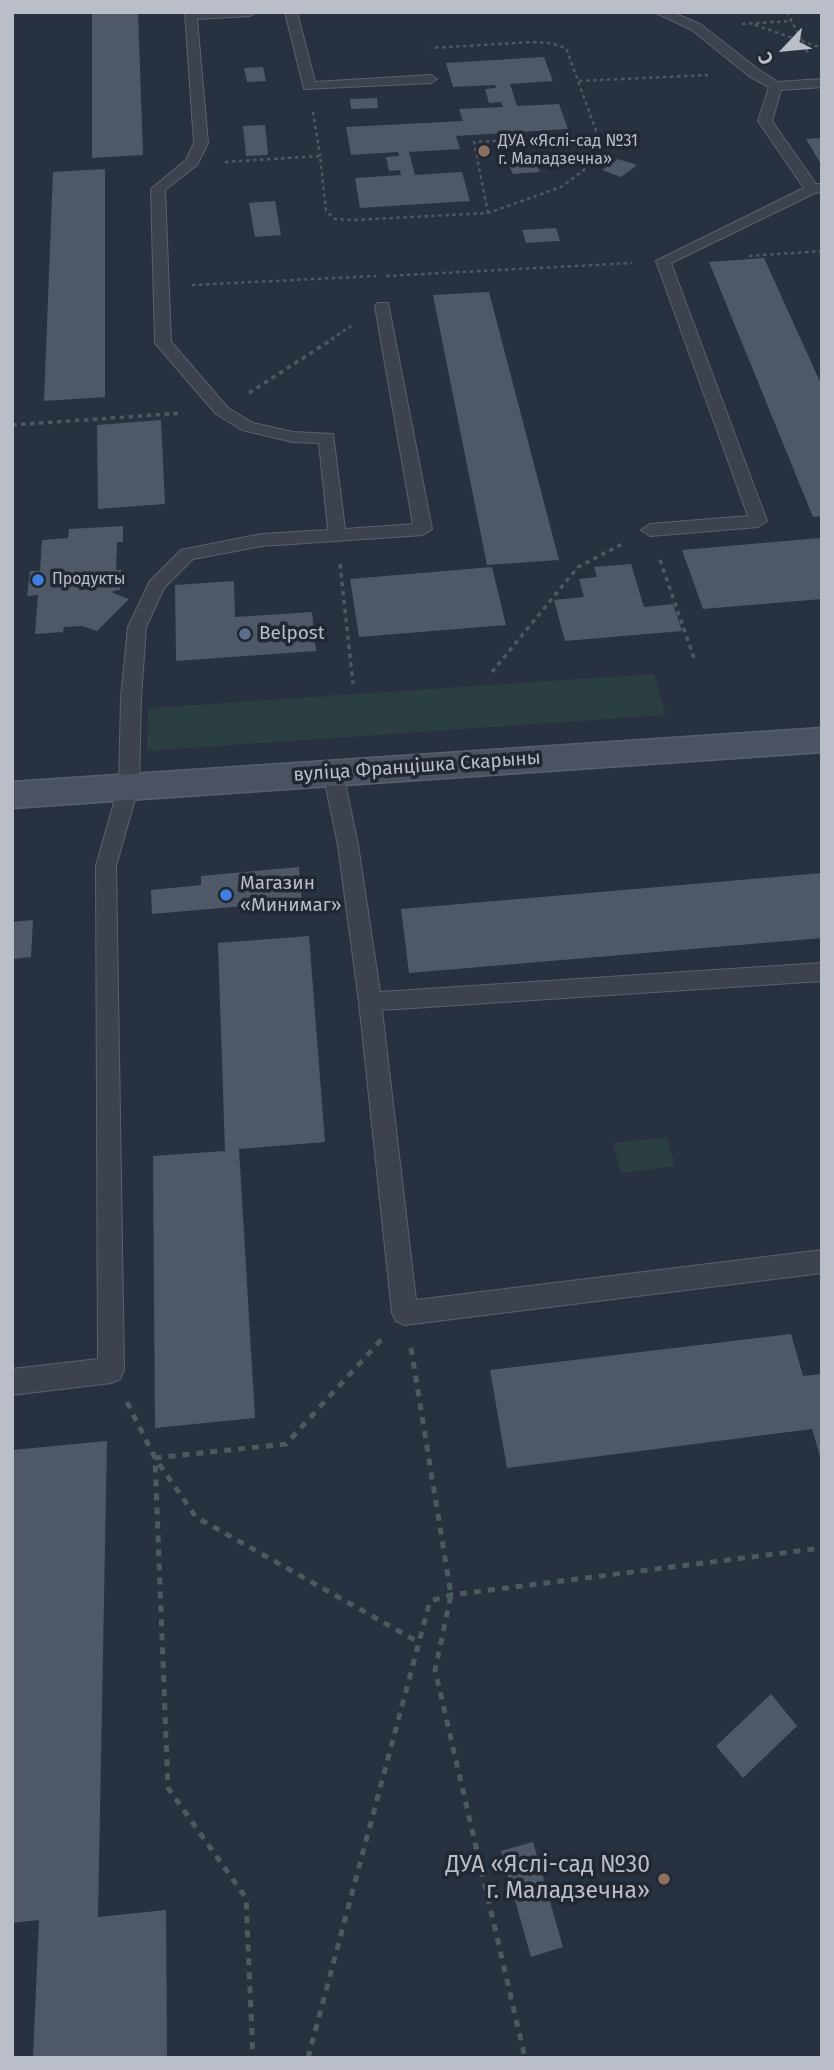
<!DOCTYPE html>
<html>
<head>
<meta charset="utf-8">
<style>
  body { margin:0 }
  #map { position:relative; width:834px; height:2070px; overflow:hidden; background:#28313f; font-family:"Fira Sans",sans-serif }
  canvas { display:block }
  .frame { position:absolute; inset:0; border:14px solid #b9bec9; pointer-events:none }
  .north { position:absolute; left:750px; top:14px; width:70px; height:70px; -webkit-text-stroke:5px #212834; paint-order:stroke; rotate:244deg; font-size:19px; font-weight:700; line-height:28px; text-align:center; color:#b9bec9 }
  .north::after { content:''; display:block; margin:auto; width:24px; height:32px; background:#b9bec9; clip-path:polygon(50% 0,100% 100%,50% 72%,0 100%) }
</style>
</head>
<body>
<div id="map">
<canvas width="834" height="2070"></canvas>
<div class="frame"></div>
<div class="north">С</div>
</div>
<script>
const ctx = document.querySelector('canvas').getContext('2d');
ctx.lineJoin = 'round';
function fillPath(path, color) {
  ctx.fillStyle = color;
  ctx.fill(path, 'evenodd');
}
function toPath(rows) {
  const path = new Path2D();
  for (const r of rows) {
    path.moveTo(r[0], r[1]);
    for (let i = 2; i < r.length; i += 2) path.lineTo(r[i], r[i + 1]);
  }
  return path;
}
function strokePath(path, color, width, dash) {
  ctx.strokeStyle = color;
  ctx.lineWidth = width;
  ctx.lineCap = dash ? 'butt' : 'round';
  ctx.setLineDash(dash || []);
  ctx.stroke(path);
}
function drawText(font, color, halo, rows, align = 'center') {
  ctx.font = font + ' "Fira Sans",sans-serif';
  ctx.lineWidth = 7;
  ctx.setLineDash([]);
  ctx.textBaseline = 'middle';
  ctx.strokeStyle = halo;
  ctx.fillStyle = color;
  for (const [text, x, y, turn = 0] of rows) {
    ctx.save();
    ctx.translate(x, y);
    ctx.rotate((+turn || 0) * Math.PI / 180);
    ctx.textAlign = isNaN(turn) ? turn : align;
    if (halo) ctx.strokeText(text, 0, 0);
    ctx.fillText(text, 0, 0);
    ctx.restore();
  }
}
const green = toPath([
  [654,674,666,715,147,751,148,708],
  [667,1137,675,1166,621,1173,613,1143]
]);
const building = toPath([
  [92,12,138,12,143,155,92,158],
  [544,57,553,81,510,84,517,106,559,104,568,129,456,136,460,149,409,152,415,175,462,172,470,201,360,208,355,178,401,175,400,170,389,171,386,157,399,156,398,152,351,155,346,127,463,121,459,109,503,107,501,102,489,103,485,89,496,88,495,85,453,87,446,63],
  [263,67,266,81,247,82,244,68],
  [377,98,378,108,351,109,350,99],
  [265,125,268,155,246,156,243,126],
  [822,138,822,166,806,139],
  [618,159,637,165,621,177,602,170],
  [535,161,540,172,513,174,508,163],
  [105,169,105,397,44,401,53,172],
  [275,201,281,235,255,237,249,203],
  [556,228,560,241,526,243,522,230],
  [764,258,822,386,822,516,813,517,709,262],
  [489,292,559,560,487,565,433,295],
  [161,420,165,504,98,509,97,425],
  [123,526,123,542,117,542,116,570,121,570,120,590,113,591,113,593,129,599,97,631,82,626,64,627,63,632,35,634,38,595,27,596,30,571,40,571,42,540,68,538,69,529],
  [820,538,822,599,703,609,682,550],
  [631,564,644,607,673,604,682,631,565,641,554,600,584,597,579,579,597,577,594,567],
  [492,567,506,625,359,637,350,579],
  [234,581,235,617,312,612,316,651,176,661,175,585],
  [299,867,302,901,152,914,151,890,201,885,201,876],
  [822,873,822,938,409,973,401,909],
  [33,920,31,957,12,959,12,922],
  [309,936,325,1142,239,1149,255,1418,155,1428,153,1156,225,1151,218,943],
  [791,1334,803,1376,822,1374,822,1463,812,1429,507,1468,490,1370],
  [107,1441,98,1917,166,1910,167,2058,33,2058,39,1920,12,1923,12,1450],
  [771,1694,797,1726,743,1778,716,1746],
  [533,1842,563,1947,531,1957,501,1851]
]);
const pathFar2 = toPath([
  [787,12,809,55],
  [742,24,792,21],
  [755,25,822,48],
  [579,81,708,75],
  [313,112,320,156],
  [225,162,320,156,326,211,335,219,354,220,488,213,561,187,600,158,598,136,566,48,550,43,532,42,431,48],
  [488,213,474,142,598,136],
  [749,256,822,251],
  [386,276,632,263],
  [192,285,376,276],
  [331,339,353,325]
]);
const pathFar1 = toPath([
  [249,393,334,338],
  [12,425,183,413],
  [660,560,694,658],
  [340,564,353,684],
  [492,672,578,567,624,543]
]);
const path = toPath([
  [381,1340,286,1444,155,1458,196,1517,420,1643],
  [411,1348,451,1595,435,1670,525,2058],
  [127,1402,155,1458,168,1788,246,1898,253,2058],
  [308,2058,430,1601,451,1595,822,1548]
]);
const lane = toPath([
  [185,12,256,12,250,16,197,19,208,143,197,165,165,190,171,342,228,408,253,423,293,432,333,434,345,529,413,524,375,306,378,303,388,303,432,529,423,535,262,546,193,559,164,588,146,627,141,698,139,785,116,866,124,1370,120,1379,111,1383,12,1395,12,1369,98,1359,96,866,119,785,121,698,128,627,150,581,181,550,262,534,328,530,319,443,293,442,242,430,216,414,155,343,151,189,186,160,194,143,185,12],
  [285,12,297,12,315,82,431,75,437,79,431,83,304,89,285,12],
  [654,12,671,12,700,24,759,70,778,82,822,79,822,87,781,90,772,121,816,184,822,184,822,192,815,193,671,263,767,521,758,527,650,536,641,530,650,524,748,516,656,261,804,188,758,121,769,87,749,76,692,30,654,12],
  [333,766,340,768,343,773,358,845,380,992,822,963,822,981,382,1010,416,1300,822,1250,822,1273,405,1325,396,1321,392,1313,359,1002,338,845,323,773,326,768,333,766]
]);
const secondary = toPath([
  [822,728,822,752,12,808,12,782,822,728]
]);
const markers = [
  [484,151,7,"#8d6e63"],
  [38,580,7,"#3f7fe0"],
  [245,634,7,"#5c6f8a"],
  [226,895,7,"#3f7fe0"],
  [664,1879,7,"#8d6e63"]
];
const farPoinames = [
  ["ДУА «Яслі-сад №31",498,142],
  ["г. Маладзечна»",498,160],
  ["Продукты",52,580]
];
const poiNames = [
  ["Belpost",259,634],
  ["Магазин",240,884],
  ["«Минимаг»",240,906]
];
const streetNames = [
  ["вуліца Францішка Скарыны",417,767,-4]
];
const nearPoinames = [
  ["ДУА «Яслі-сад №30",650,1866],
  ["г. Маладзечна»",650,1892]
];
fillPath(green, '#2b3e41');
fillPath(building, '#4f5867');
strokePath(lane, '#5a616c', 2);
strokePath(secondary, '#5a616c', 3);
strokePath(pathFar2, '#4a5b5f', 2.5, [3.5, 3.5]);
strokePath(pathFar1, '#4a5b5f', 3.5, [4.5, 4.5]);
strokePath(path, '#4a5b5f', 5, [7, 7]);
fillPath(lane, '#3c434f');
fillPath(secondary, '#4b5261');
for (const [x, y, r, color] of markers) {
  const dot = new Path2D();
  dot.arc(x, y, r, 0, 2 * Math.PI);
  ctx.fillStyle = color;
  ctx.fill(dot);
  strokePath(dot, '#212834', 2.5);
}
drawText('16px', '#b9bec9', '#212834', farPoinames, 'left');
drawText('19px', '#b9bec9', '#212834', poiNames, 'left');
drawText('19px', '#b9bec9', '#212834', streetNames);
drawText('23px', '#b9bec9', '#212834', nearPoinames, 'right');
</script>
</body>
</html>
